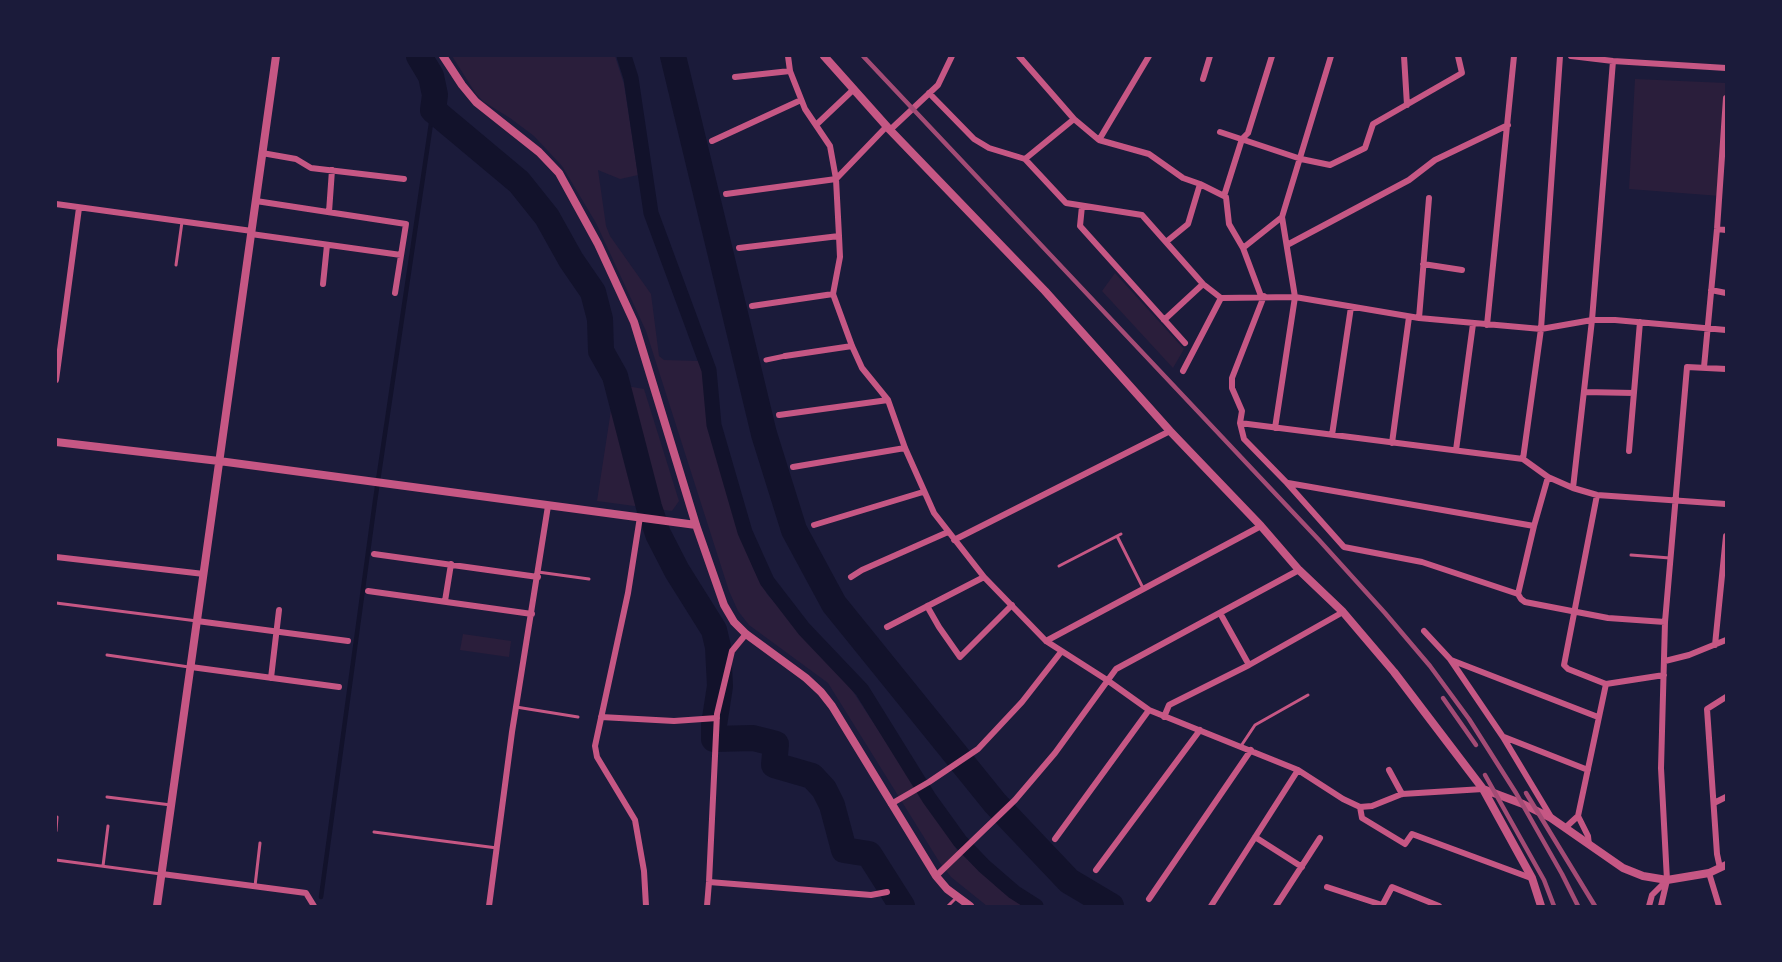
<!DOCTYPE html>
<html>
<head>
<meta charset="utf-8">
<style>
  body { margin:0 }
  #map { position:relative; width:1782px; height:962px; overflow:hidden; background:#1b1b3a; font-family:"Nunito Sans",sans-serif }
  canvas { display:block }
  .frame { position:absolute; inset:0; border:57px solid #1b1b3a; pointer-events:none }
</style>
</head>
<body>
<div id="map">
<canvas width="1782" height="962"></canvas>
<div class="frame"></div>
</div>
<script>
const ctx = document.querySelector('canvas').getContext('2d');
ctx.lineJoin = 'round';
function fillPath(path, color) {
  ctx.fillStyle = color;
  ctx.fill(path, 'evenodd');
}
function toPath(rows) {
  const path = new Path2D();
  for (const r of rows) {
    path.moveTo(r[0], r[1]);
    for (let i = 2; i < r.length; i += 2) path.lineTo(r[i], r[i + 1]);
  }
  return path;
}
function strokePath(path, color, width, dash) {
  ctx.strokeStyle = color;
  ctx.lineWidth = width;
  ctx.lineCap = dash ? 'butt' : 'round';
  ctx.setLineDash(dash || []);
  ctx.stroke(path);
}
const green = toPath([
  [452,56,615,56,624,84,638,175,620,179,598,170,606,226,610,236,651,294,659,356,664,360,698,361,704,368,709,430,745,548,755,572,767,594,844,678,957,850,1003,892,1023,906,987,906,951,877,940,863,828,683,749,625,738,611,729,591,646,331,596,223,562,166,534,136,510,118,484,102,476,94],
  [1635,79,1726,83,1720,196,1629,189],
  [1115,273,1184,349,1173,368,1102,291],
  [615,384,644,389,679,501,672,511,597,501],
  [463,634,511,641,509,657,460,650]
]);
const stream = toPath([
  [321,897,375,501,433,110]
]);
const canal = toPath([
  [624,56,631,78,651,213,709,370,714,425,745,532,767,581,804,629,862,690,929,798,960,841,984,866,1014,892,1036,906]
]);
const river = toPath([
  [419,56,431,76,435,95,433,110,519,182,547,217,571,260,593,292,600,319,601,351,615,376,649,507,658,534,677,571,714,630,718,647,720,686,714,725,714,739,753,738,773,743,776,744,774,765,812,776,824,789,832,805,844,850,869,854,902,906],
  [673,56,764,434,794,530,834,604,995,803,1069,881,1111,906]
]);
const service = toPath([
  [176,265,182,222],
  [1117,536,1143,588],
  [1631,555,1670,558],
  [1059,566,1121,534],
  [538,572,589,579],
  [56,603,197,621],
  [107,655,189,667],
  [516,707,578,717],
  [1241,746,1255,725,1308,695],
  [107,797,171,805],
  [56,831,57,817],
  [374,832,497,848],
  [56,860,161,874],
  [103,866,108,826],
  [255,886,260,843],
  [948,906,957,897]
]);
const pedestrian = toPath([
  [766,360,785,356]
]);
const minor = toPath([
  [788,56,790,71,805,109,830,146,836,179,839,236,840,257,833,294,852,346,862,368,888,400,905,448,934,513,984,577,1046,641,1107,680,1149,710,1298,770,1343,799,1360,807,1372,806,1402,794,1483,789],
  [1019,56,1074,119],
  [1404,56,1407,105],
  [1560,56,1541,329,1523,459,1548,477,1573,488,1597,495,1726,504],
  [1571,56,1613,61,1726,68],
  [735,77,790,71],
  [1203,79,1210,56],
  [929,93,974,139,989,148,1025,159,1066,203,1142,215,1203,284,1221,298,1295,297,1419,318,1541,329,1592,320,1615,320,1726,330],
  [816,125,854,89],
  [890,130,938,85,952,56],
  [1220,132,1301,159,1330,165,1365,148,1373,124,1462,73,1458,56],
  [1099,140,1149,56],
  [712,141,801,100],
  [262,153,296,159,311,168,404,179],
  [1025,159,1074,119,1099,140,1149,154,1183,178,1200,184,1226,197,1229,224,1243,248,1261,296],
  [726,194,836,179,887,126],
  [1224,196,1242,139,1248,133,1272,56],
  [256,201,406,224,395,293],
  [56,204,252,231],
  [1082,206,1080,226,1185,343],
  [329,212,332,170],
  [1717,229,1726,230],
  [251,234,401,255],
  [1166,242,1188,224,1200,184],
  [1287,245,1409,180,1435,160,1508,125],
  [739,248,839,236],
  [1243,248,1282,217],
  [1423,264,1462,270],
  [323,284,327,245],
  [1711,290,1726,293],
  [1264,296,1232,378,1232,388,1242,411,1240,423,1244,439,1287,483,1344,547,1422,562,1518,594],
  [752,306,833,294],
  [1419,318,1429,198],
  [1164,320,1203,284],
  [1487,325,1514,56],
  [785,356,852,346],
  [1704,367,1717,229,1726,98],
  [1183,371,1221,298],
  [56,380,79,208],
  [1584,392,1634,393],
  [779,415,888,400],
  [1240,423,1523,459],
  [1275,428,1295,297,1282,217,1331,56],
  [1332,435,1351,307],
  [1392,443,1409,317],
  [1456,450,1473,324],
  [1629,451,1640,322],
  [793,467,905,448],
  [1548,477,1534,526,1518,594,1521,599,1525,602,1608,618,1665,622],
  [1288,483,1534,526],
  [1573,488,1592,320,1613,61],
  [1597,495,1564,665,1568,669,1606,684,1664,675],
  [640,517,628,593,595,746,597,757,635,820,644,871,646,906],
  [814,525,923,492],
  [954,540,1170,431],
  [374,554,538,577],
  [56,557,204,574],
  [851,577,862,570,948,532],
  [368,591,532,614],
  [445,601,451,564],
  [927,606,939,627,960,657,1012,605],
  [1220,613,1249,665],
  [197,621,348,641],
  [887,627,984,577],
  [1424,631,1450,659,1503,737,1551,817],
  [1046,641,1261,526],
  [1715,645,1726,536],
  [1451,660,1598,717],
  [1665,661,1689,655,1726,640],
  [191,667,339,687],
  [271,678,279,610],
  [601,717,674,721,717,718],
  [1164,717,1169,705,1249,665,1343,612],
  [1504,737,1588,770],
  [1389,770,1402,794],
  [1714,803,1726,797],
  [891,804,929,782,978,749,1022,702,1061,652],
  [1360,807,1362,818,1405,844,1412,834,1531,878],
  [1565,828,1578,816],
  [1255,837,1302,867],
  [1055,839,1149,710],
  [1589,845,1588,836,1578,816,1606,684],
  [1720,868,1717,854,1707,709,1726,697],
  [1096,870,1200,730],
  [1709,873,1719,906],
  [162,874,306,893,314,906],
  [936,876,1015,800,1055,753,1116,669,1299,570],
  [709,882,871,895,887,892],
  [1327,887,1382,905],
  [1149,899,1251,750],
  [489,906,512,732,548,506],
  [707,906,709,882,717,714,732,651,746,634],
  [1211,906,1298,770],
  [1276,906,1320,838],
  [1382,906,1392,887,1439,906],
  [1649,906,1652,895,1667,880],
  [1661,906,1667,880,1661,768,1665,622,1687,367,1726,369]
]);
const tertiary = toPath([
  [443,56,462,85,476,102,539,152,559,173,598,244,634,322,696,525,724,605,734,622,746,634,806,678,821,692,832,706,936,876,947,889,970,906],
  [824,56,890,130,1045,291,1170,431,1261,526,1299,570,1343,612,1394,672,1483,789,1532,878,1541,906],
  [56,442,219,461,696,525],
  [1483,789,1523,804,1551,818,1623,868,1643,876,1667,880,1709,873,1726,865],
  [157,906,276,56]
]);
const rail = toPath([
  [863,56,1319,540,1385,613,1430,666,1469,719,1516,793,1562,874,1578,906],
  [1443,698,1476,745],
  [1485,775,1544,880,1554,906],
  [1526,793,1595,906]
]);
fillPath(green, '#2a1e3b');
strokePath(stream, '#12122b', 4.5);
strokePath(canal, '#12122b', 15);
strokePath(river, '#12122b', 26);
strokePath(service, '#c65784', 3);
strokePath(pedestrian, '#c65784', 5);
strokePath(minor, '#c65784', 6);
strokePath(tertiary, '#c65784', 8);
strokePath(rail, '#a44b75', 4.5);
</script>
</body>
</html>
